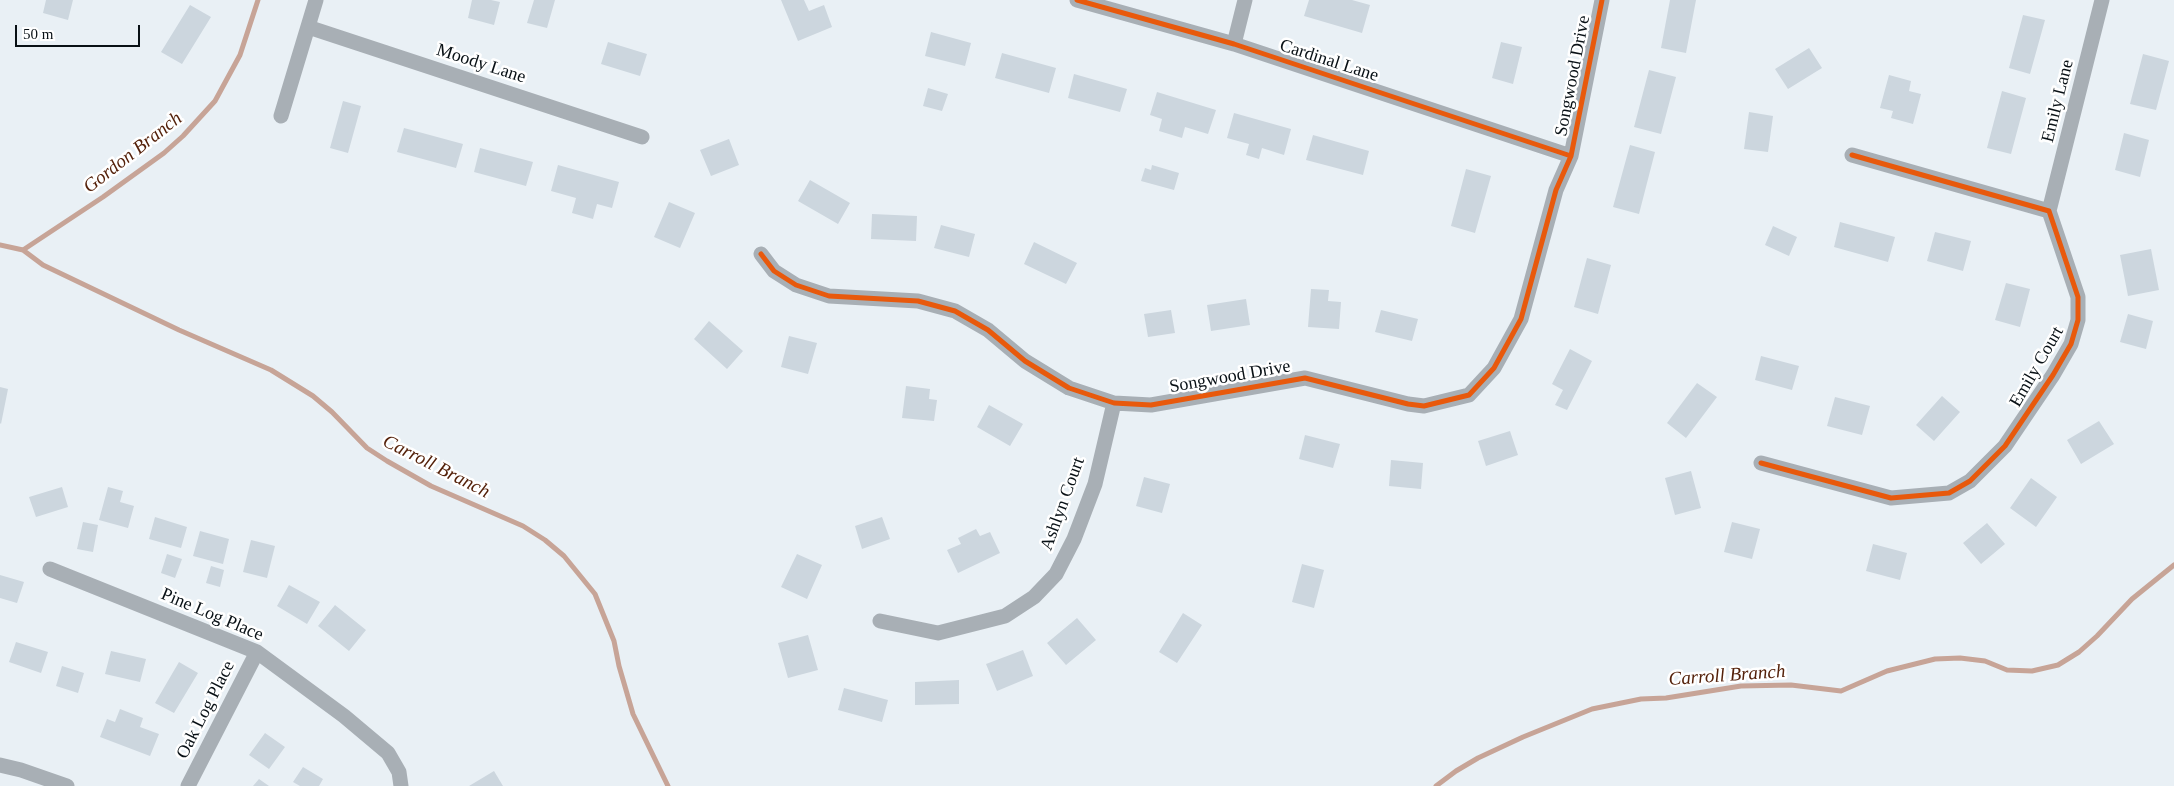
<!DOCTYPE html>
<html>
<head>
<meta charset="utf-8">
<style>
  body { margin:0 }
  #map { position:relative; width:2174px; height:786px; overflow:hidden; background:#e9f0f5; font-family:"Times New Roman",serif }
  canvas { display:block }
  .scale { position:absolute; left:15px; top:25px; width:125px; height:22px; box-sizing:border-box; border:2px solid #081015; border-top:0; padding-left:6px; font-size:15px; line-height:18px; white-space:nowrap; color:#081015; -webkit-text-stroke:4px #fff; paint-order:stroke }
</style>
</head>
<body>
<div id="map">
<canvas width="2174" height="786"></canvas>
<div class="scale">50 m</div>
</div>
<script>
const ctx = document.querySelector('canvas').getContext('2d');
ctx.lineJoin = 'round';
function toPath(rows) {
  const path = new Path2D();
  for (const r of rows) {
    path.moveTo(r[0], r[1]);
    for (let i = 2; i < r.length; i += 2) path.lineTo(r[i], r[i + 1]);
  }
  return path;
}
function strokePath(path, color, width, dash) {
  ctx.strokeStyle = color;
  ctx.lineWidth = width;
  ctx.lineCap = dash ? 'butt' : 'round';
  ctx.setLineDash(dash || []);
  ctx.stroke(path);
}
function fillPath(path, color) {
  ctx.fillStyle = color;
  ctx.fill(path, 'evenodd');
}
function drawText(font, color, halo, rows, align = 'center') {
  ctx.font = font + ' "Times New Roman",serif';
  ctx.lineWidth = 5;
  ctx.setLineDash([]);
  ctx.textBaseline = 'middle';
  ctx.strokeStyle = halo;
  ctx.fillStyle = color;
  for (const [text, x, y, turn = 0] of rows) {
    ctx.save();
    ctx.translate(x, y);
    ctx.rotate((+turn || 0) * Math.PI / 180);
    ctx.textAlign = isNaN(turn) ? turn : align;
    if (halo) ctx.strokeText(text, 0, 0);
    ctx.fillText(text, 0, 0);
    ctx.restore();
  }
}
const stream = toPath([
  [0,245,23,250,43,265,179,330,271,370,313,396,332,412,367,448,387,461,431,486,523,526,545,540,564,556,595,594,614,641,619,666,633,714,668,786],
  [23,250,103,197,164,153,183,136,215,101,240,55,258,0],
  [1436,786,1456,771,1478,758,1523,737,1592,709,1641,699,1666,698,1741,686,1791,685,1841,691,1887,671,1935,659,1960,658,1985,661,2007,670,2032,671,2058,665,2079,652,2097,636,2132,599,2174,565]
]);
const building = toPath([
  [46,0,73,0,68,20,43,13],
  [472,0,491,0,500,2,494,25,468,18],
  [534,0,555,0,547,28,527,23],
  [781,0,804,0,809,11,824,5,832,27,798,41],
  [1309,0,1352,0,1370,5,1362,33,1304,16],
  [1670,0,1696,0,1686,53,1661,48],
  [190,5,211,17,182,64,161,52],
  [2023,15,2045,20,2030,74,2009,68],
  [931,32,971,43,965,66,925,56],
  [608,42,647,54,640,76,601,64],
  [1501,42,1522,47,1513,84,1492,78],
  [1809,48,1822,68,1788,89,1775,69],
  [1002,53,1056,68,1049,93,995,78],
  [2143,54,2169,61,2156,110,2130,104],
  [1649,70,1676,77,1661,134,1634,127],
  [1074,74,1127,89,1120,112,1068,98],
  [1889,75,1911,81,1909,91,1921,94,1913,124,1891,118,1893,111,1880,108],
  [928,88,948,94,942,111,923,106],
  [2002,91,2026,98,2011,154,1987,148],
  [1157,92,1216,110,1208,134,1185,127,1182,138,1159,131,1162,119,1150,115],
  [343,101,361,106,348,153,330,148],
  [1749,112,1773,116,1768,152,1744,149],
  [1234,113,1291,129,1284,155,1262,148,1259,159,1246,155,1249,144,1227,138],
  [404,128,463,144,456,168,397,152],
  [2124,133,2149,140,2140,177,2115,170],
  [1313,135,1369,151,1363,175,1306,160],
  [729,139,739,165,711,176,700,150],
  [1630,145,1655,152,1639,214,1613,207],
  [480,148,533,162,526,186,474,172],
  [558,165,619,182,612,208,597,204,593,219,572,213,576,198,551,191],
  [1152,165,1179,173,1174,190,1141,181,1145,168,1151,170],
  [1466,169,1491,176,1475,233,1451,226],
  [810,180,850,203,838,224,798,201],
  [669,202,695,213,680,248,654,237],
  [872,214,917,216,916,241,871,239],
  [1840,222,1895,237,1888,262,1834,247],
  [941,225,975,234,969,257,934,248],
  [1773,226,1797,237,1789,256,1765,245],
  [1935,232,1971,241,1963,271,1927,261],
  [1034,242,1077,263,1066,284,1024,264],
  [2151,249,2159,290,2128,296,2120,255],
  [1587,258,1611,265,1598,314,1574,307],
  [2006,283,2030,289,2020,327,1995,320],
  [1311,289,1329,290,1328,301,1341,302,1339,329,1308,327],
  [1246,299,1250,325,1211,331,1207,305],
  [1171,310,1175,333,1148,337,1144,314],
  [1381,310,1418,319,1412,341,1375,332],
  [2128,314,2153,321,2146,349,2120,342],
  [709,321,743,351,727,369,694,339],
  [789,336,817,343,808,374,781,367],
  [1570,349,1592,361,1567,410,1555,405,1563,390,1552,384],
  [1761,356,1799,366,1792,390,1755,380],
  [1697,383,1717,397,1686,438,1667,423],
  [906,386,930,389,929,399,937,400,934,421,902,418],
  [0,387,8,389,1,424,0,423],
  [1942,396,1960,412,1934,441,1916,425],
  [1835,397,1870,406,1862,435,1827,426],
  [989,405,1023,424,1010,446,977,427],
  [2099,421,2114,444,2081,464,2067,440],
  [1510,431,1518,455,1486,466,1478,441],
  [1305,435,1340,444,1333,468,1299,459],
  [1391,460,1423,463,1421,489,1389,486],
  [1691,471,1701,508,1675,515,1665,478],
  [1144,477,1170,484,1162,513,1136,506],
  [2031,478,2057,497,2036,527,2010,508],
  [62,487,68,507,36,517,29,497],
  [108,487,123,491,120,502,134,506,128,528,99,520],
  [155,517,187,527,181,548,149,539],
  [882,517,890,539,862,549,855,526],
  [83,522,98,525,93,552,77,549],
  [1732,522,1760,529,1752,559,1724,552],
  [1987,523,2005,544,1981,564,1963,543],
  [976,529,980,536,990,532,1000,553,958,573,947,550,961,544,958,538],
  [200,531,229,539,223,564,193,556],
  [251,540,275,546,267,578,243,572],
  [1873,544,1907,553,1900,580,1866,571],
  [167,554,182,559,175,578,161,573],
  [797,554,822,565,807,599,781,587],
  [1302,564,1324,570,1314,608,1292,602],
  [211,566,224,570,220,587,206,583],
  [0,575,24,582,17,603,0,598],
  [289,585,320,602,307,624,277,606],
  [335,605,366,630,349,651,318,626],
  [1183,613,1202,625,1177,663,1159,652],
  [1077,618,1096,640,1066,665,1047,643],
  [808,635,818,670,788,678,778,643],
  [16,642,48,652,41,673,9,662],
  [1023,650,1033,676,997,691,986,664],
  [111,651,146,659,140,682,105,674],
  [179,662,198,673,174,713,155,703],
  [62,666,84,673,78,693,56,686],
  [959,680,959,704,915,705,915,682],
  [844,688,888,700,882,722,838,710],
  [120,709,143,718,140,727,159,734,150,756,100,737,107,719,115,722],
  [265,733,285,747,269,769,249,755],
  [303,767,323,779,319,786,300,786,293,782],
  [494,771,503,786,469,786],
  [259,779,269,786,253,786]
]);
const street = toPath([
  [1077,0,1234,44,1571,156],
  [308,27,642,137],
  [1234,44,1245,0],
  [281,116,316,0],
  [2049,211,2102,0],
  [761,254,774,271,796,285,829,296,918,301,955,311,988,330,1025,361,1069,388,1114,403,1151,405,1305,378,1408,404,1424,406,1469,395,1494,368,1521,319,1556,190,1571,156,1602,0],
  [1761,463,1891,498,1949,493,1970,481,2005,446,2053,375,2071,344,2078,320,2078,297,2049,211,1852,155],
  [50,569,257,652,344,716,388,753,399,772,401,786],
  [880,621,938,633,1005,616,1034,597,1056,574,1074,539,1095,484,1114,403],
  [0,765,21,770,67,786],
  [188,786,257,652]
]);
const cycleway = toPath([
  [1077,0,1234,44,1571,156],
  [761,254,774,271,796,285,829,296,918,301,955,311,988,330,1025,361,1069,388,1114,403,1151,405,1305,378,1408,404,1424,406,1469,395,1494,368,1521,319,1556,190,1571,156,1602,0],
  [1761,463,1891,498,1949,493,1970,481,2005,446,2053,375,2071,344,2078,320,2078,297,2049,211,1852,155]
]);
const streetNames = [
  ["Cardinal Lane",1329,61,18],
  ["Moody Lane",481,64,18],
  ["Songwood Drive",1573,76,-79],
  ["Emily Lane",2058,101,-76],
  ["Emily Court",2037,367,-60],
  ["Songwood Drive",1230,377,-10],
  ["Ashlyn Court",1063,504,-70],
  ["Pine Log Place",212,615,23],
  ["Oak Log Place",206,710,-63]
];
const waterNames = [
  ["Gordon Branch",133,153,-38],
  ["Carroll Branch",436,467,27],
  ["Carroll Branch",1727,676,-4]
];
strokePath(stream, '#c7a497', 5);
fillPath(building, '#ccd6de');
strokePath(street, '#a8afb5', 15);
strokePath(cycleway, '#e8590c', 5);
drawText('18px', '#081015', '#fff', streetNames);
drawText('italic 19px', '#54210a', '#fff', waterNames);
</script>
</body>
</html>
